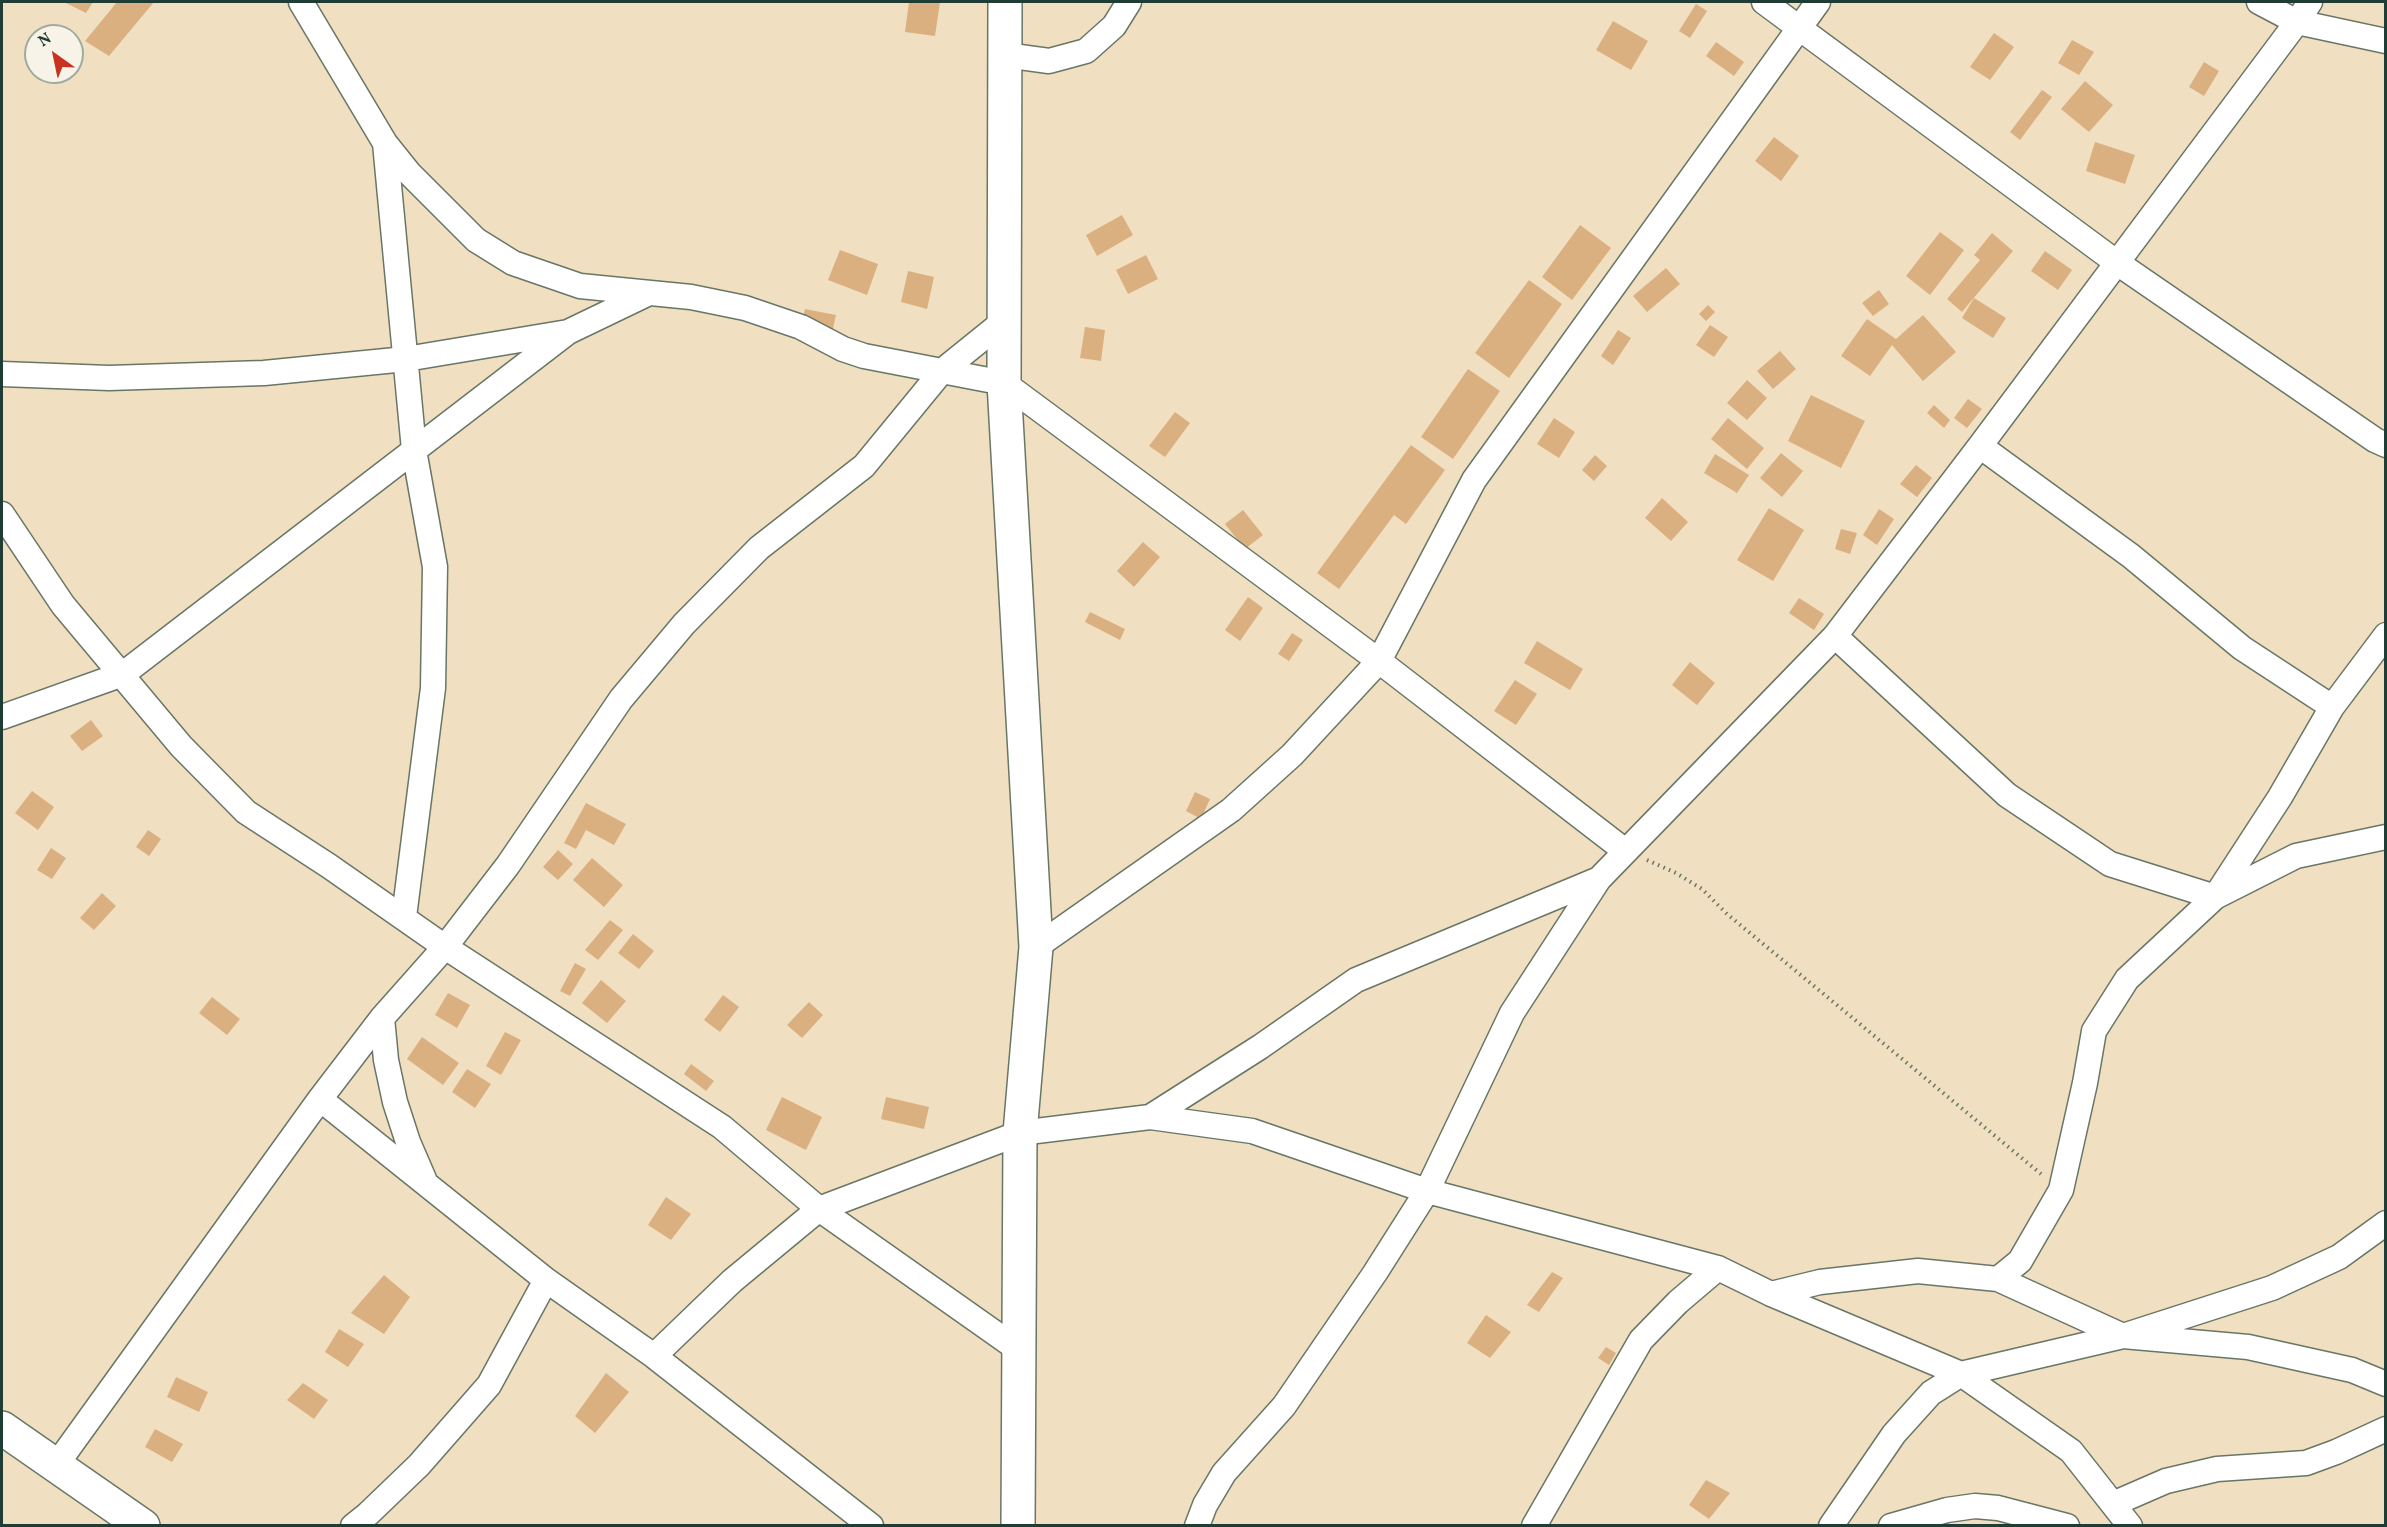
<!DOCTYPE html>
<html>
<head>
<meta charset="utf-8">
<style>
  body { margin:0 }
  #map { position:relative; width:2387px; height:1527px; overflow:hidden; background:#f1dfc1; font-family:Vollkorn,serif }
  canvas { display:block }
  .frame { position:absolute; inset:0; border:3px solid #1f3d34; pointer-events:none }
  .north { position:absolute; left:24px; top:24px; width:60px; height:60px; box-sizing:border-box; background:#f7f3e8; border:2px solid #a1aaa0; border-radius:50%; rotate:327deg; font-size:16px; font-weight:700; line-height:24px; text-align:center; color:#1f3d34 }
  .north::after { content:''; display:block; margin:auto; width:21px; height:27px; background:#c8321e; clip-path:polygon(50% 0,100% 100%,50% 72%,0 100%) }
</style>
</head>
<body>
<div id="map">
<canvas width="2387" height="1527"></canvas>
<div class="frame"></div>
<div class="north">N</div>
</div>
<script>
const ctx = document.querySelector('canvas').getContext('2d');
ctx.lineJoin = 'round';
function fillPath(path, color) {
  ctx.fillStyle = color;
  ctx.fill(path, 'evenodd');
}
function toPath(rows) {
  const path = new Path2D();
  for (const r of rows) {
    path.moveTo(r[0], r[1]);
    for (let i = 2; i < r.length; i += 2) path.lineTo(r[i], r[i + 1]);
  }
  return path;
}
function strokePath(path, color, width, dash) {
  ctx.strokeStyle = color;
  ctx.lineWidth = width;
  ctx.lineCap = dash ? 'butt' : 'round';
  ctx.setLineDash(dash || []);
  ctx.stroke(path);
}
const building = toPath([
  [64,2,93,2,86,13],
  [117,2,154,2,109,56,85,41],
  [909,2,940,2,935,36,905,32],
  [1696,4,1707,11,1690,38,1679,31],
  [1613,21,1648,41,1631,70,1596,50],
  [1994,33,2014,47,1990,80,1970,67],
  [2072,40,2094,52,2079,75,2058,63],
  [1716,42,1744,62,1734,76,1706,56],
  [2204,62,2219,71,2204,96,2189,87],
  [2085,81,2113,105,2089,132,2061,109],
  [2042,90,2052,97,2020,140,2010,132],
  [1774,137,1799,156,1781,181,1755,161],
  [2095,142,2135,155,2125,184,2086,171],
  [1122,215,1133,235,1097,256,1086,235],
  [1580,225,1611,248,1572,300,1542,277],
  [1940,232,1964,250,1930,295,1906,276],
  [1992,233,2013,251,1962,312,1947,299,1980,260,1974,255],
  [840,250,878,264,867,295,828,280],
  [2045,251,2072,270,2058,290,2031,271],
  [1146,255,1158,279,1128,294,1116,270],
  [1666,268,1680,284,1647,312,1633,296],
  [908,271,934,277,927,309,901,302],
  [1529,280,1562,304,1509,378,1475,353],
  [1879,290,1889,304,1873,316,1862,303],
  [1974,298,2006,318,1993,338,1962,318],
  [1708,305,1715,312,1706,321,1699,314],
  [805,309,836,315,832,333,801,327],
  [1923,315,1956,352,1923,381,1892,345,1870,376,1841,356,1867,319,1896,339],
  [1710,325,1728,337,1714,357,1696,345],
  [1085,327,1105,330,1101,361,1080,358],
  [1618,330,1631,338,1613,365,1601,356],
  [1780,351,1796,369,1773,389,1757,371],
  [1468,369,1500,391,1453,459,1421,437],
  [1747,380,1767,398,1747,420,1727,403],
  [1811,395,1865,421,1841,468,1788,441],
  [1968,399,1982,409,1967,428,1954,418],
  [1934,405,1950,420,1944,428,1927,413],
  [1175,412,1190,423,1165,457,1149,446],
  [1554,418,1575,432,1559,458,1537,444],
  [1728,418,1764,448,1747,469,1711,439],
  [1411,445,1445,470,1406,524,1394,515,1339,589,1317,573],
  [1781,453,1803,471,1782,497,1760,478],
  [1715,454,1749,475,1737,493,1704,473],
  [1595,455,1607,466,1594,481,1582,470],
  [1916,465,1932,478,1917,497,1900,484],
  [1662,498,1688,522,1671,541,1645,518],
  [1769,508,1804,530,1773,581,1737,560],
  [1879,509,1894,519,1877,545,1863,535],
  [1243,510,1263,535,1245,549,1225,524],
  [1841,529,1857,533,1850,554,1835,549],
  [1143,542,1160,557,1134,587,1117,571],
  [1248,597,1263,608,1240,641,1225,630],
  [1799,598,1824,614,1814,630,1789,613],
  [1090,612,1125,629,1120,640,1085,622],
  [1292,633,1303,640,1289,661,1278,654],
  [1537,641,1583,669,1570,690,1524,663],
  [1690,662,1715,683,1697,705,1672,685],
  [1515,680,1537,694,1516,725,1494,711],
  [91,720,103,736,82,751,70,736],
  [32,791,54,807,38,830,15,813],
  [1195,792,1210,799,1201,819,1186,811],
  [586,803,626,824,614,845,586,830,576,849,564,843],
  [148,830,161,839,149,856,136,847],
  [51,848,66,858,52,879,37,870],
  [558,850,573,864,558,880,543,867],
  [592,858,623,885,604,907,573,880],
  [102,893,116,906,94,930,80,918],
  [610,920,623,930,598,960,585,950],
  [633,934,654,951,639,969,618,953],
  [575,963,586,969,570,996,560,991],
  [601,980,626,1001,607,1023,582,1003],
  [448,993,470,1005,457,1028,435,1015],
  [723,995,739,1007,720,1032,704,1020],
  [212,997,240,1019,227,1035,199,1013],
  [809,1002,823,1015,802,1038,787,1025],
  [505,1032,521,1040,501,1075,486,1066],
  [422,1037,459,1063,443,1085,407,1059],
  [691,1064,714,1081,706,1091,684,1074],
  [467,1069,491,1084,475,1108,452,1092],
  [782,1097,822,1117,806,1150,766,1130],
  [886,1097,929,1107,924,1129,881,1119],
  [666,1197,691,1214,671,1240,648,1225],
  [1552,1272,1563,1278,1539,1312,1527,1305],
  [384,1275,410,1297,384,1334,351,1313],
  [1486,1315,1511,1332,1490,1358,1467,1343],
  [339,1329,364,1344,348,1367,325,1352],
  [1606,1347,1616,1353,1609,1365,1598,1358],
  [606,1373,629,1392,595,1433,575,1416],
  [176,1377,208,1392,199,1412,167,1397],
  [303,1383,328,1400,314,1419,287,1400],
  [155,1429,183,1444,172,1462,145,1447],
  [1706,1480,1730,1493,1709,1519,1689,1505]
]);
const path = toPath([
  [1647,860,1676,873,1702,889,1727,914,2041,1174]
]);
const street = toPath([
  [301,2,385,143,409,173,476,240,513,263,580,286,691,297,745,308,801,327,843,349,864,356,1004,383,1379,661,1624,850],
  [1764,2,2116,262,2375,440,2386,445],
  [2259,2,2297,22,2386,41],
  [1005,55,1049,61,1086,51,1114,26,1129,2],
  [385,143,414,450,435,567,433,688,404,917],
  [2,374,109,378,264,373,406,359,568,332,647,294],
  [1980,446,2131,556,2242,648,2332,707],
  [2,514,63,605,181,746,246,812,329,866,445,947,722,1127,819,1209,1019,1350],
  [1835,636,2007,795,2110,864,2215,897,2296,856,2386,837],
  [2,717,123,674,568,332],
  [1036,947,1231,810,1292,755,1379,661,1474,480,1818,2],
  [382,1018,386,1060,395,1102,408,1142,424,1179],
  [320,1099,546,1280,654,1356,871,1526],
  [1150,1117,1252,1131,1427,1191,1718,1268,1771,1294,1820,1282,1918,1271,1998,1279,2020,1261,2061,1190,2085,1083,2094,1031,2127,979,2215,897,2280,797,2332,707,2386,635],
  [1998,1279,2123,1336,2248,1347,2352,1370,2386,1384],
  [1771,1294,1961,1374,2071,1451,2130,1526],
  [654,1356,732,1281,819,1209,1020,1133,1150,1117,1260,1047,1356,980,1599,879],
  [57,1464,320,1099,382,1018,445,947,508,865,621,699,684,624,759,548,864,466,942,371,1004,321],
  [2113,1504,2166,1481,2217,1469,2306,1463,2336,1452,2386,1429],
  [353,1526,368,1514,419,1465,489,1385,546,1280],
  [1197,1526,1205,1505,1224,1473,1284,1406,1375,1273,1427,1191,1512,1013,1599,879,1835,636,1980,446,2297,22,2310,2],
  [1534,1526,1641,1340,1678,1302,1718,1268],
  [1831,1526,1894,1434,1931,1393,1961,1374,2123,1336,2272,1288,2339,1257,2386,1223],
  [1891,1526,1947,1510,1975,1506,1998,1508,2067,1526]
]);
const secondary = toPath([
  [2,1428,143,1526]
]);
const highway = toPath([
  [1005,2,1004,383,1036,947,1020,1133,1018,1526]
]);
fillPath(building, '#dab081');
strokePath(street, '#687665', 27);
strokePath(secondary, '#687665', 36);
strokePath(highway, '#687665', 36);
strokePath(path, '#687665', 4, [1.5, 4.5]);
strokePath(street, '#fff', 24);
strokePath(secondary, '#fff', 33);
strokePath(highway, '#fff', 33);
</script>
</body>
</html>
